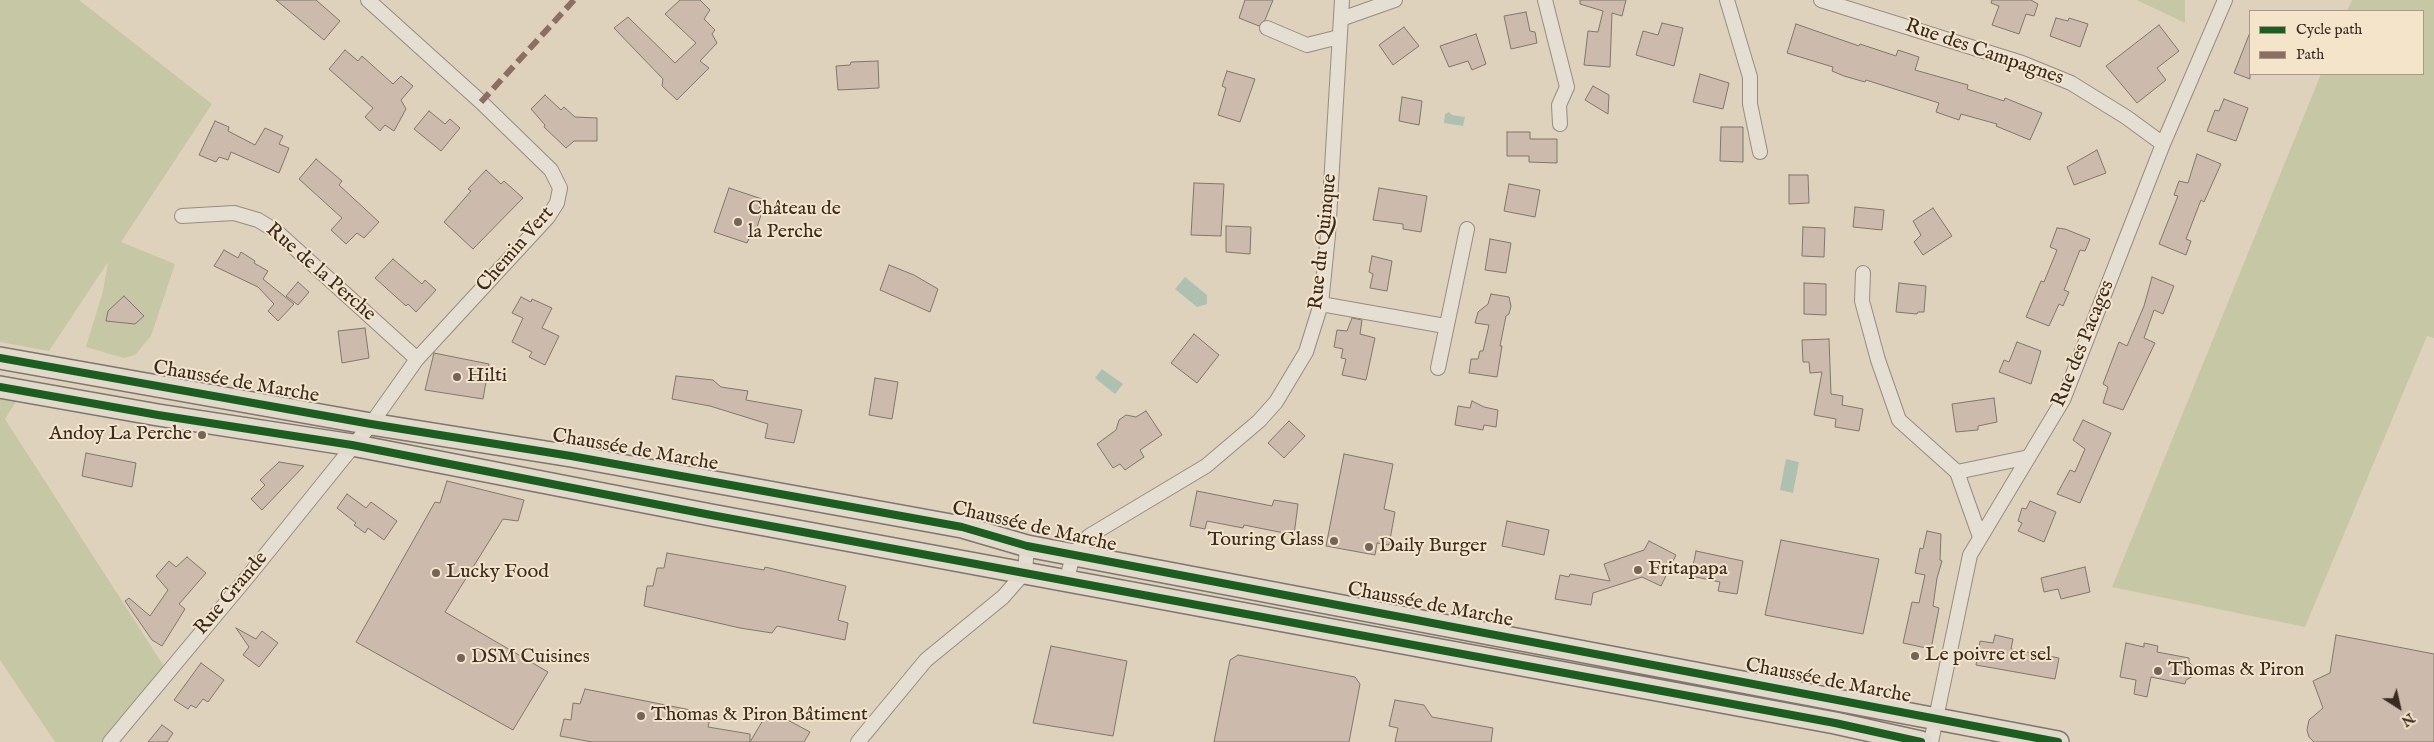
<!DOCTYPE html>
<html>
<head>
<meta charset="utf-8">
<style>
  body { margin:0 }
  #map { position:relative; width:2434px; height:742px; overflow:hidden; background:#dfd2bc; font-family:"IM FELL English",serif }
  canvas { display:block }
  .legend { position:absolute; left:2249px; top:10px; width:175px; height:65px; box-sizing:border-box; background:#f3e4ca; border:1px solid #a89a86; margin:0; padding:6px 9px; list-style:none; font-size:15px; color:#382b21 }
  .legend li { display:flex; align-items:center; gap:10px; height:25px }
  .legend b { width:25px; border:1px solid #a89a86 }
  .north { position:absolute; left:2374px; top:682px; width:50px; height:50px; -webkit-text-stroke:4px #f3e4ca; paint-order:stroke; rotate:145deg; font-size:14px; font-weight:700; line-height:20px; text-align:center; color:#382b21 }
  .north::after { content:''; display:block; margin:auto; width:18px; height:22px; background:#382b21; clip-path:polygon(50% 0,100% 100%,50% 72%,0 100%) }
</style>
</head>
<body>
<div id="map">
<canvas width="2434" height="742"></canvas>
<ul class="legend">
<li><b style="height:6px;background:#1b5e20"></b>Cycle path</li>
<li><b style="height:6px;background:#8d6e63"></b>Path</li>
</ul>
<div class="north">N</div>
</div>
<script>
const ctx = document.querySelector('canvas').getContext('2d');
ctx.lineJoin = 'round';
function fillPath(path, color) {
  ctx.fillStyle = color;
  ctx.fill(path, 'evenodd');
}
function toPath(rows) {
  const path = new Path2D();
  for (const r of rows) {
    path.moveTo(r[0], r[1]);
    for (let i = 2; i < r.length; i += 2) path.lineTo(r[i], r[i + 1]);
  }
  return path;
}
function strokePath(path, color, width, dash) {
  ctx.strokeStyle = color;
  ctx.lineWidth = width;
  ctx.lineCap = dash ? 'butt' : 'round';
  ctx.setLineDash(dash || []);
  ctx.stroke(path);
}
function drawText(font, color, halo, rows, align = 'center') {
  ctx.font = font + ' "IM FELL English",serif';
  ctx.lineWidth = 4;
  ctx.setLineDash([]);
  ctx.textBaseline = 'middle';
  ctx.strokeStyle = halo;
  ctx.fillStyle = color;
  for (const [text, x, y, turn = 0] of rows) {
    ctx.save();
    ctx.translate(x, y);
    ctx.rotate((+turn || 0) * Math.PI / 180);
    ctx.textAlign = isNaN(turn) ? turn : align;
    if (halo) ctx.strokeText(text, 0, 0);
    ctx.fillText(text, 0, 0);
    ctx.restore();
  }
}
const green = toPath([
  [0,0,79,0,212,104,121,242,175,264,151,336,135,355,124,358,86,347,103,291,108,262,49,351,0,342],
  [2137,0,2185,0,2185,23],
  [2352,0,2434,0,2434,338,2427,336,2305,627,2112,587,2321,74,2423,74,2423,11,2347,11],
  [0,397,17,400,5,419,167,671,110,742,55,742,0,660]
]);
const water = toPath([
  [1449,112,1452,115,1465,117,1463,126,1444,123,1445,114],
  [1185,277,1207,295,1207,304,1197,307,1175,289],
  [1102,369,1123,384,1115,394,1095,378],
  [1786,459,1799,462,1793,493,1780,490]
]);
const building = toPath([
  [276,0,316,0,340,21,324,40,276,0],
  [680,0,700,0,710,10,704,19,715,30,712,34,717,43,700,61,709,68,677,100,662,86,663,79,614,28,628,17,675,63,696,43,665,14,680,0],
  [1245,0,1273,0,1265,20,1259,26,1239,18,1245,0],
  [1580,0,1626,0,1622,16,1612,13,1610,67,1584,65,1588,31,1598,32,1603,11,1580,4,1580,0],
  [1992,0,2031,0,2038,4,2034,16,2026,14,2019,34,1992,25,1999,6,1991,3,1992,0],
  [1526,12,1530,31,1535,32,1537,43,1511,49,1504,16,1526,12],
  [2056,18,2068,21,2069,18,2088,24,2080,47,2050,36,2056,18],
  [1662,23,1683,28,1674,66,1636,55,1643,31,1658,35,1662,23],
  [1796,24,1859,46,1860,44,1896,56,1898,50,1919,57,1915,70,1968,85,1967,89,2004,101,2005,98,2042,113,2030,140,1996,126,1997,124,1961,114,1959,120,1936,112,1939,103,1866,80,1865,82,1844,76,1832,71,1833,67,1787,53,1796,24],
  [2159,25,2179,51,2157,68,2166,80,2137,103,2106,66,2159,25],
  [1404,27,1419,46,1393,65,1379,45,1404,27],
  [1476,34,1486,64,1472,70,1468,61,1449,67,1440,46,1476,34],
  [2249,35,2250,35,2250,79,2234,73,2249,35],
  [345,50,358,61,362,56,393,84,401,76,413,86,401,100,406,109,394,131,385,125,380,131,365,117,373,108,329,69,345,50],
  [878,61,879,88,838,90,836,66,850,65,851,62,878,61],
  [1227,71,1255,79,1240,122,1218,115,1226,88,1222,86,1227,71],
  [1700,74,1729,83,1723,109,1693,102,1700,74],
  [1593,86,1609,95,1608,114,1585,100,1593,86],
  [545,95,561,110,564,107,575,117,597,118,597,141,574,141,566,148,544,127,545,125,531,109,545,95],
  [1402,97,1422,101,1419,125,1399,121,1402,97],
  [2224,99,2248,108,2236,141,2207,131,2215,110,2219,111,2224,99],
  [429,111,445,124,450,119,460,128,441,151,414,129,429,111],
  [215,121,229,127,228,131,255,145,265,128,283,136,279,144,289,148,279,173,231,152,228,160,219,157,216,162,199,155,215,121],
  [1721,127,1743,127,1743,162,1720,161,1721,127],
  [1507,132,1530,132,1530,139,1557,139,1557,163,1529,162,1529,156,1507,156,1507,132],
  [2097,150,2106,173,2074,185,2067,167,2097,150],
  [2197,154,2221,164,2204,202,2201,200,2186,239,2191,241,2186,255,2159,244,2178,196,2174,195,2179,181,2188,183,2197,154],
  [316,159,342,181,339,185,379,222,364,238,357,233,346,244,331,230,342,218,299,179,316,159],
  [486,170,501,184,504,181,523,198,473,249,444,222,471,191,468,189,486,170],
  [1789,175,1808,175,1809,203,1789,204,1789,175],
  [1194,183,1224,184,1221,236,1191,235,1194,183],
  [1509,184,1540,190,1535,217,1504,211,1509,184],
  [729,188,762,199,758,213,761,215,756,230,753,230,747,243,714,232,729,188],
  [1379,188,1427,196,1421,232,1403,229,1403,224,1373,220,1379,188],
  [1855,207,1884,210,1882,230,1853,227,1855,207],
  [1933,208,1952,236,1923,255,1914,242,1921,235,1913,221,1933,208],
  [1226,226,1251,227,1250,254,1226,252,1226,226],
  [1803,227,1825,228,1824,257,1802,256,1803,227],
  [2057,228,2065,229,2090,239,2085,251,2080,250,2064,290,2069,292,2063,306,2059,304,2049,326,2026,317,2041,281,2044,282,2057,250,2050,247,2057,228],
  [1490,239,1511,243,1506,273,1485,270,1490,239],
  [224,250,238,258,241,252,255,261,254,263,268,271,263,279,294,304,278,321,268,311,274,304,258,287,214,266,224,250],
  [1372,256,1392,261,1387,291,1370,288,1373,274,1369,272,1372,256],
  [393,259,422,284,425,280,436,290,416,312,408,304,406,306,375,278,393,259],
  [889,265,914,275,938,289,930,312,880,290,889,265],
  [2152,277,2174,286,2163,314,2154,310,2144,338,2155,343,2123,410,2103,403,2108,387,2103,384,2119,342,2127,346,2144,306,2152,277],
  [298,282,309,292,298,305,286,296,298,282],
  [1804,283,1826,284,1826,315,1804,314,1804,283],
  [1899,283,1926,286,1924,312,1918,312,1917,314,1896,312,1899,283],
  [1491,294,1509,297,1511,306,1509,314,1506,316,1500,346,1502,346,1497,377,1469,373,1471,359,1478,359,1480,351,1483,351,1489,325,1475,323,1478,312,1488,304,1491,294],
  [124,296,144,316,135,324,106,321,108,311,124,296],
  [521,297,531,302,532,299,552,308,542,328,559,336,545,365,529,357,532,352,512,342,523,318,512,313,521,297],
  [1352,318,1362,320,1360,334,1375,338,1366,380,1342,375,1346,359,1341,358,1343,349,1334,347,1337,330,1347,331,1352,318],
  [365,328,369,358,342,363,338,331,365,328],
  [1194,334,1219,355,1197,383,1171,363,1194,334],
  [1829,339,1831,394,1843,396,1842,405,1863,409,1859,431,1835,427,1836,419,1814,415,1822,372,1810,373,1809,362,1803,362,1802,340,1829,339],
  [2017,342,2041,351,2031,384,1999,372,2004,360,2009,362,2017,342],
  [434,353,489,364,483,399,425,390,434,353],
  [676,376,713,380,721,387,748,391,746,400,802,410,794,443,765,438,768,424,710,406,672,399,676,376],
  [875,378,898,382,892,419,869,415,875,378],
  [1994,398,1997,422,1978,426,1978,430,1956,432,1952,404,1994,398],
  [1472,401,1484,407,1498,410,1496,427,1484,425,1483,430,1455,425,1458,406,1470,408,1472,401],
  [1146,411,1162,435,1140,450,1144,457,1125,470,1120,464,1113,468,1097,444,1116,430,1119,420,1126,415,1136,417,1146,411],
  [2083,420,2111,433,2080,503,2057,494,2070,470,2075,472,2085,449,2073,440,2083,420],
  [1289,421,1305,436,1284,458,1268,443,1289,421],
  [86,453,136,463,132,487,82,476,86,453],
  [1344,454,1393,464,1384,509,1395,512,1389,545,1377,543,1375,555,1326,546,1344,454],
  [279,462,304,466,262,510,251,499,265,485,260,480,279,462],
  [447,481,524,500,518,521,503,519,445,612,548,672,513,730,356,642,435,502,440,503,447,481],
  [1197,491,1272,506,1274,500,1298,504,1294,535,1244,525,1243,528,1207,521,1205,529,1190,526,1197,491],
  [347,494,366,508,371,502,397,521,384,540,368,528,365,533,354,525,356,523,337,508,347,494],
  [2030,501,2056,512,2044,542,2018,531,2022,523,2018,521,2022,508,2026,509,2030,501],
  [1507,521,1549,530,1544,555,1502,546,1507,521],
  [1927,531,1941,534,1940,560,1942,561,1937,578,1933,606,1939,608,1931,649,1903,643,1912,602,1919,603,1925,575,1915,573,1920,548,1923,549,1927,531],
  [1781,540,1879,559,1863,634,1765,615,1781,540],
  [1649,541,1676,555,1661,586,1642,577,1593,593,1591,605,1555,599,1560,575,1569,577,1570,574,1610,581,1604,564,1644,550,1649,541],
  [1696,551,1743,561,1737,594,1718,591,1720,582,1691,576,1696,551],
  [667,553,764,570,765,567,846,586,838,620,848,623,845,640,777,626,772,633,740,628,644,606,647,586,653,586,657,568,664,568,667,553],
  [187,557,206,573,179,604,185,609,162,646,152,640,125,601,129,598,150,616,168,590,156,576,169,561,176,567,187,557],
  [2085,567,2090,592,2061,599,2058,589,2044,592,2041,578,2085,567],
  [236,628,256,639,262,631,278,643,259,667,243,655,249,647,236,628],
  [1995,635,2013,639,2011,649,2059,658,2055,679,1976,665,1980,641,1993,643,1995,635],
  [2336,635,2434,654,2434,742,2314,742,2309,737,2307,730,2309,720,2323,708,2313,681,2330,673,2336,635],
  [2126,643,2144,647,2144,643,2158,646,2157,652,2189,658,2189,662,2195,668,2195,675,2186,680,2185,684,2151,677,2147,697,2134,694,2136,680,2120,677,2126,643],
  [1051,646,1127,661,1113,736,1033,723,1051,646],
  [1238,655,1355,677,1360,684,1349,742,1214,742,1230,660,1238,655],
  [201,663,224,680,208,702,203,699,196,708,191,705,188,709,174,700,201,663],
  [585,689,711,714,708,727,750,734,750,742,769,710,810,732,804,742,592,742,560,736,564,719,571,720,573,703,580,704,585,689],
  [1395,700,1424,705,1432,717,1493,728,1491,742,1395,742,1398,728,1389,726,1395,700],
  [162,725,173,733,167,742,148,742,162,725]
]);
const minor = toPath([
  [1545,0,1567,87,1559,105,1560,124],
  [1727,0,1750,77,1750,104,1760,152],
  [1821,0,2022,63,2071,83,2126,117,2163,144],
  [1341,19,1395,0],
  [1267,28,1307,45,1339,37],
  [182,216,234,213,258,220,276,231,417,359],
  [1863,273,1862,301,1878,360,1899,420,1957,472,1980,537],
  [1321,304,1445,326],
  [1438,368,1467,229],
  [1957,472,2029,457],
  [1067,579,1073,555,1089,536,1206,466,1259,421,1276,402,1306,352,1321,304,1328,235,1342,0],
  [110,742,250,574,371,424,417,359,548,217,557,203,560,188,551,170,481,102,368,0],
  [858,742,926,660,1003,597,1025,572,1027,546],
  [1931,742,1970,555,2063,400,2163,144,2225,0]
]);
const primary = toPath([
  [0,358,371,424,571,456,962,527,1027,546,2058,742],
  [0,387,158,415,352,445,711,515,1835,723,1921,742]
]);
const quiet = toPath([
  [481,102,574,0]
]);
const cycleway = toPath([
  [0,358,371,424,571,456,962,527,1027,546,2058,742],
  [0,387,158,415,352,445,711,515,1835,723,1921,742]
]);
const markers = [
  [738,222,5,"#726557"],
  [457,377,5,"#726557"],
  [202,435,5,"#726557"],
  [1334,541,5,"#726557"],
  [1369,547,5,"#726557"],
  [1638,570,5,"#726557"],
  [436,573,5,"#726557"],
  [1915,656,5,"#726557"],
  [461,658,5,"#726557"],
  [2158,671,5,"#726557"],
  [641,716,5,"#726557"]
];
const streetNames = [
  ["Rue des Campagnes",1984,53,19],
  ["Rue du Quinque",1324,242,-84],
  ["Chemin Vert",516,250,-49],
  ["Rue de la Perche",320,273,41],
  ["Rue des Pacages",2084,344,-68],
  ["Chaussée de Marche",236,383,10],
  ["Chaussée de Marche",635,451,10],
  ["Chaussée de Marche",1034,528,13],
  ["Rue Grande",232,594,-50],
  ["Chaussée de Marche",1430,606,11],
  ["Chaussée de Marche",1828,682,11]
];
const poiNames = [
  ["Château de",748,210],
  ["la Perche",748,233],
  ["Hilti",467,377],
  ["Andoy La Perche",192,435,"right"],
  ["Touring Glass",1324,541,"right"],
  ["Daily Burger",1379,547],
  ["Fritapapa",1648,570],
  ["Lucky Food",446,573],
  ["Le poivre et sel",1925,656],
  ["DSM Cuisines",471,658],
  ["Thomas & Piron",2168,671],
  ["Thomas & Piron Bâtiment",651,716]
];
fillPath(green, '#c6c7a4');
fillPath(water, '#aec0b0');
fillPath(building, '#ccbbac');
strokePath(building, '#7f776b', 1);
strokePath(minor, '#968d80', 16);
strokePath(primary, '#7f776b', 24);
strokePath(minor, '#e5ded3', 14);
strokePath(primary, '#e1d9cc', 21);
strokePath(quiet, '#8d6e63', 6, [12, 6]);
strokePath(cycleway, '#1b5e20', 8);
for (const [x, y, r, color] of markers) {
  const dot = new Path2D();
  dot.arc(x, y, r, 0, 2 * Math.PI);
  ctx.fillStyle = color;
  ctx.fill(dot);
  strokePath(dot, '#f3e4ca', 2);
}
drawText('20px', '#382b21', '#f3e4ca', streetNames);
drawText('20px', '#382b21', '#f3e4ca', poiNames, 'left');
</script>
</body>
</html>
